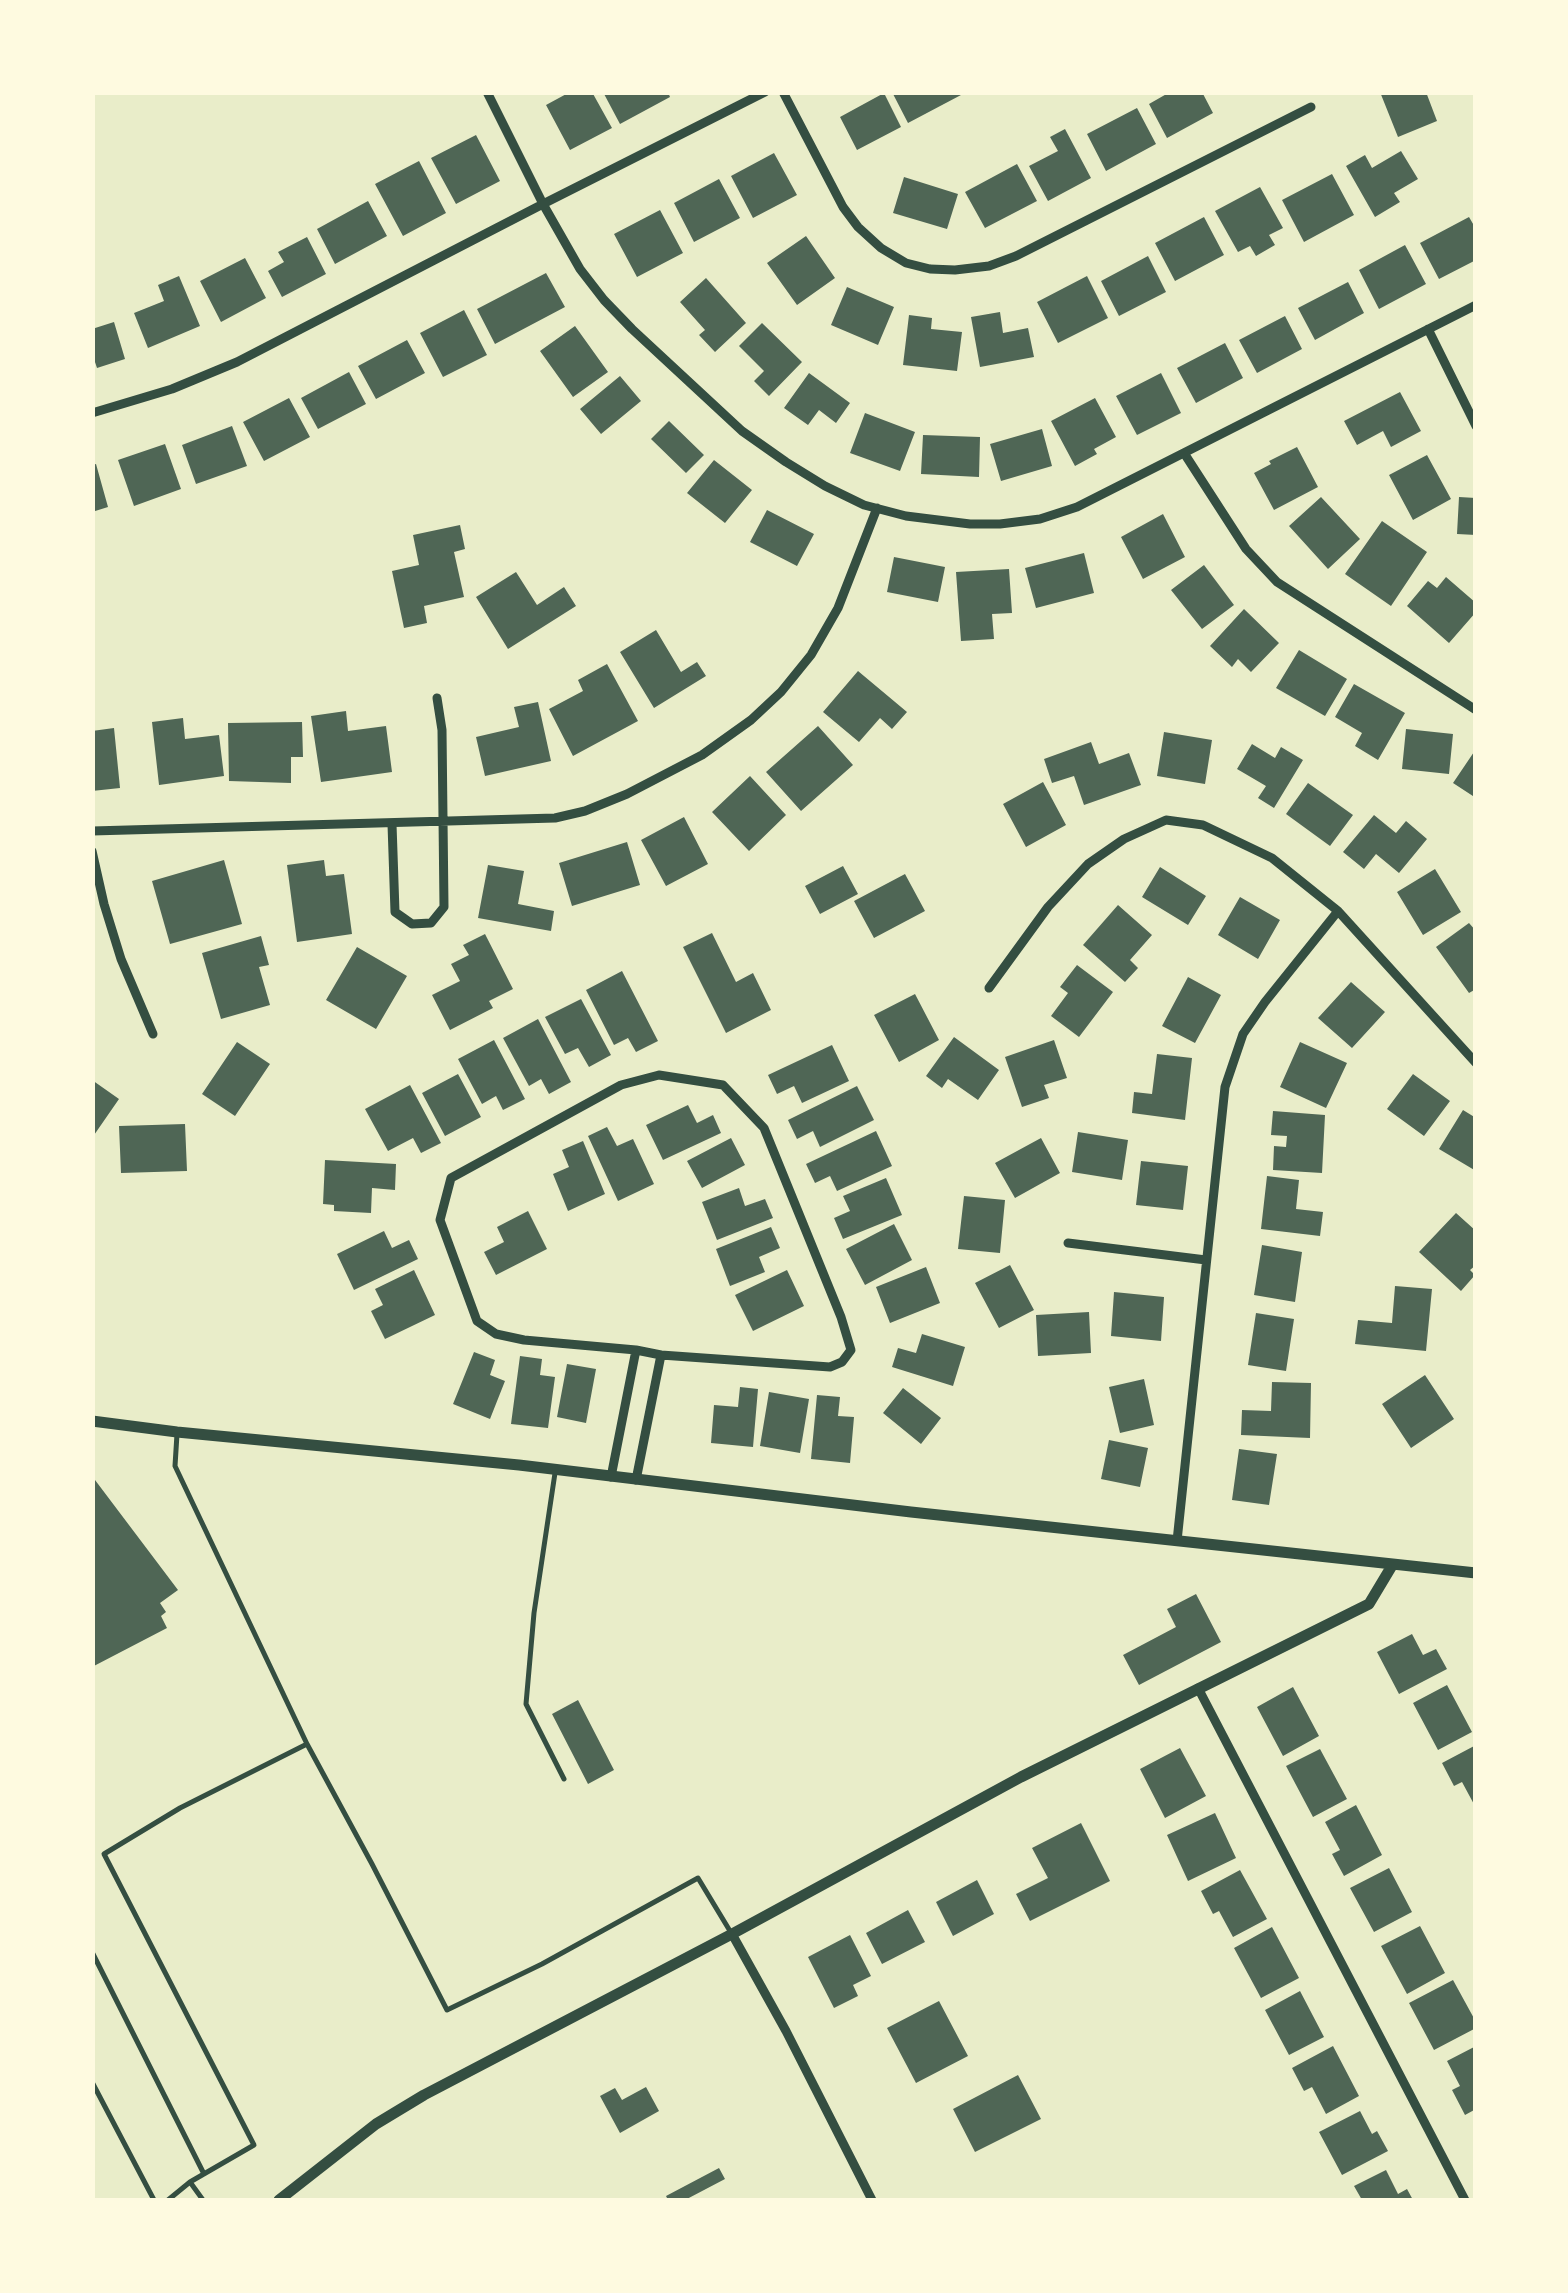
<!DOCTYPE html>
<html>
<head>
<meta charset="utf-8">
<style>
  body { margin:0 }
  #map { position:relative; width:1568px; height:2293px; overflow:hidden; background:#e9edc9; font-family:"Golos Text",sans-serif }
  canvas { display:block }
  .frame { position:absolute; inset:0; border:95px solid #fefae0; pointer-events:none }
</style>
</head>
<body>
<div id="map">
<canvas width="1568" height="2293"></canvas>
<div class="frame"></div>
</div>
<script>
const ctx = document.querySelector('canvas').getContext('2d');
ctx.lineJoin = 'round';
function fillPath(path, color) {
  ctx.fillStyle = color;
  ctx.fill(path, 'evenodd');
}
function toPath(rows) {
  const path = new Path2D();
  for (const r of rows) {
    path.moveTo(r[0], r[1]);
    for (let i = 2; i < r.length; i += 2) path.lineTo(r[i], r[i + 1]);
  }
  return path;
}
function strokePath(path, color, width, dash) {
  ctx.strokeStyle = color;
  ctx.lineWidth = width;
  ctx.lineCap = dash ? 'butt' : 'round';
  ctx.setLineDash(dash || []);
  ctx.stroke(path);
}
const building = toPath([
  [570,92,592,92,612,128,570,150,546,105],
  [603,92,668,92,670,97,620,124],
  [892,92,959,92,961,95,908,123],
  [1170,92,1202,92,1213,113,1167,138,1149,104],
  [1380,92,1426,92,1437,121,1398,137],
  [884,93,901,127,857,150,840,117],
  [1137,108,1156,144,1106,171,1087,134],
  [1065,129,1091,178,1048,201,1029,166,1058,151,1050,137],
  [476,135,500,181,456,204,431,158],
  [1401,151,1418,179,1394,193,1400,202,1375,217,1346,166,1365,155,1372,168],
  [774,153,797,195,753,218,731,176],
  [419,161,446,213,403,236,375,184],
  [1017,164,1037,201,985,228,965,192],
  [1332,174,1354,215,1304,242,1282,200],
  [904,177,958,194,947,229,893,213],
  [719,179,740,218,694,242,674,203],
  [1260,187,1283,228,1269,235,1275,245,1256,256,1250,246,1238,252,1215,211],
  [368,201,387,236,335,264,317,229],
  [660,210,683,253,637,277,614,234],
  [1204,217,1224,255,1175,281,1155,243],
  [1469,217,1476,229,1476,260,1439,279,1420,243],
  [806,236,835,278,797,305,767,263],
  [307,237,326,274,282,297,268,271,284,262,278,252],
  [1405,245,1426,284,1379,309,1359,270],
  [1148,256,1166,292,1119,316,1101,281],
  [245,258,266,298,221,322,200,281],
  [546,273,565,307,495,344,477,309],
  [179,276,200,326,148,348,134,313,164,301,158,285],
  [1087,276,1108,318,1058,343,1037,302],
  [706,278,746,323,715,352,699,335,705,330,680,302],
  [1348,282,1364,313,1315,340,1298,308],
  [847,287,894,307,878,345,831,325],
  [464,310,487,355,443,377,420,333],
  [1000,312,1003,333,1028,328,1034,357,980,367,971,317],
  [909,315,932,318,931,329,962,332,957,371,903,365],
  [1285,316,1302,349,1257,373,1239,340],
  [114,322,125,359,97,368,92,353,92,329],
  [762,323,802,362,769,396,754,381,764,371,739,346],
  [575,326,608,372,573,397,540,351],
  [407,340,425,373,376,399,358,366],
  [1225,343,1243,378,1196,403,1177,368],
  [349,372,366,404,318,429,301,398],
  [809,373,850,403,836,423,819,410,808,425,784,408],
  [1161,373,1181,413,1137,435,1116,396],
  [620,376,641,401,601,434,580,409],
  [1400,392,1421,431,1391,447,1383,431,1357,445,1344,421],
  [289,398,310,437,264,461,243,422],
  [1095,398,1116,437,1094,449,1097,454,1075,466,1051,421],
  [865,413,915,432,900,471,850,453],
  [669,421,704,455,686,473,651,439],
  [232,426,247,466,196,484,182,445],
  [1042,429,1052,466,1001,481,990,444],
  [923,435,980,437,979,477,921,474],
  [165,444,181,489,134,506,118,460],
  [1297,447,1318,487,1274,510,1254,473,1271,464,1269,461],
  [1427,455,1451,499,1413,520,1389,475],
  [714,460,752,490,725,523,687,493],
  [96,464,108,507,92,512,92,465],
  [1321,497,1360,539,1328,569,1289,526],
  [1459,497,1476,498,1476,535,1457,534],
  [767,510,814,534,797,566,750,542],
  [1163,514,1185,557,1143,579,1121,537],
  [1382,521,1427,552,1391,606,1345,574],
  [460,525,465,549,454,552,464,597,424,606,427,623,404,628,392,571,419,565,413,535],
  [1084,553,1094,593,1036,608,1025,568],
  [894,557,945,567,938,602,887,592],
  [1204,565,1234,605,1202,629,1171,590],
  [1009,569,1012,613,992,614,994,639,961,641,956,572],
  [516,572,537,605,564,587,576,606,508,649,476,597],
  [1446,577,1476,603,1476,612,1449,643,1407,606,1428,581,1437,588],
  [1244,609,1279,643,1251,672,1238,659,1232,667,1210,646],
  [656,630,681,672,697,662,706,676,654,708,620,652],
  [1299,650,1347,679,1325,716,1276,688],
  [607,664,638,721,573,756,549,709,583,691,578,680],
  [858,671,907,712,892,729,880,718,859,742,823,712],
  [1354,684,1405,713,1378,760,1355,746,1362,733,1335,717],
  [538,702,551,761,485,776,476,737,519,727,514,707],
  [346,711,348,731,386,726,392,772,321,782,311,716],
  [183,718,185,739,219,735,224,776,159,785,152,722],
  [302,722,303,757,291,757,291,783,229,781,228,723],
  [818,726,853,765,801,811,766,772],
  [114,728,120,788,92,791,92,731],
  [1406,729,1453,734,1449,774,1402,769],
  [1164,732,1212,740,1205,784,1157,776],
  [1091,742,1099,764,1129,753,1141,785,1084,805,1074,776,1052,783,1044,759],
  [1252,744,1275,758,1281,747,1303,760,1274,808,1258,798,1266,786,1237,769],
  [1476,749,1476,798,1453,783],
  [750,776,786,815,749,851,712,812],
  [1043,782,1066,825,1026,847,1003,804],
  [1308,783,1353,815,1330,846,1286,814],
  [1374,815,1396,833,1406,821,1427,839,1399,873,1376,854,1364,869,1343,852],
  [684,817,708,864,666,886,641,840],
  [627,842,640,885,572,906,559,863],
  [224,860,242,924,170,944,152,881],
  [324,860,326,876,344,874,352,934,297,942,287,865],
  [488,865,524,871,518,904,554,911,551,931,478,918],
  [843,866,858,894,820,914,805,886],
  [1160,867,1206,896,1188,925,1142,897],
  [1435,869,1461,912,1423,935,1397,892],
  [905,874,925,911,874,938,854,901],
  [1240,897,1280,920,1258,959,1218,935],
  [1118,905,1152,935,1130,960,1138,968,1125,982,1083,945],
  [1469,923,1476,931,1476,989,1469,993,1436,947],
  [712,933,736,982,753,973,771,1010,726,1033,683,947],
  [485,934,513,989,489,1001,493,1008,450,1030,432,995,460,981,451,964,469,955,463,945],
  [261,936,269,965,259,967,270,1005,221,1019,202,953],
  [357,947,407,976,376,1029,326,1000],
  [1077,965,1113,992,1079,1037,1051,1016,1068,993,1060,987],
  [622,971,658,1041,636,1052,628,1038,614,1045,586,990],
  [1188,977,1221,995,1195,1043,1162,1026],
  [1351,982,1385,1012,1352,1048,1318,1018],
  [915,994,939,1040,899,1062,874,1015],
  [581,999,611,1055,589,1067,578,1048,565,1054,545,1017],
  [538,1019,571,1082,549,1094,541,1079,529,1086,503,1038],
  [954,1037,999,1070,978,1100,948,1079,942,1088,926,1076],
  [494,1040,525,1099,503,1110,496,1096,482,1104,458,1059],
  [1054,1040,1067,1078,1044,1085,1049,1098,1022,1107,1005,1057],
  [237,1042,270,1064,235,1116,202,1094],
  [1300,1042,1347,1063,1326,1108,1280,1087],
  [832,1045,849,1081,802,1103,794,1086,777,1094,768,1075],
  [1157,1054,1192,1058,1185,1120,1132,1113,1134,1092,1152,1094],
  [458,1074,481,1117,445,1136,422,1093],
  [1413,1074,1450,1101,1424,1136,1387,1109],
  [92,1080,119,1099,92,1138],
  [410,1085,441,1143,421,1153,413,1138,388,1151,365,1109],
  [857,1086,874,1120,820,1147,813,1131,797,1139,788,1120],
  [688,1105,697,1123,713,1115,721,1133,663,1160,646,1125],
  [1463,1110,1476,1118,1476,1171,1439,1149],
  [1273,1111,1325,1115,1322,1173,1273,1170,1274,1146,1286,1147,1287,1136,1271,1135],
  [185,1124,187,1171,121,1173,119,1126],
  [607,1127,617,1146,633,1139,654,1184,618,1201,588,1136],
  [876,1131,892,1166,837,1191,830,1176,815,1183,806,1164],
  [1078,1132,1128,1140,1122,1180,1072,1172],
  [731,1138,745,1165,702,1188,687,1161],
  [1041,1138,1060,1173,1015,1198,995,1163],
  [583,1141,605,1194,568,1211,553,1174,569,1167,562,1150],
  [325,1160,396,1164,395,1190,372,1188,371,1213,334,1211,334,1205,323,1204],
  [1141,1161,1188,1166,1183,1210,1136,1205],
  [1267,1176,1299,1180,1296,1209,1323,1212,1320,1236,1261,1229],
  [886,1178,902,1215,843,1239,834,1218,850,1211,843,1196],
  [739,1188,745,1206,765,1199,773,1218,717,1240,702,1202],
  [964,1196,1005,1200,1000,1253,958,1249],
  [528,1211,547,1249,496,1275,484,1252,504,1242,497,1227],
  [1456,1213,1476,1231,1476,1265,1470,1270,1475,1275,1461,1291,1419,1252],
  [894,1224,912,1260,865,1285,846,1249],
  [771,1227,780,1248,759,1257,765,1272,730,1286,716,1249],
  [384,1231,392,1248,409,1240,418,1259,354,1290,337,1254],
  [1262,1245,1302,1252,1295,1302,1254,1295],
  [1010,1265,1034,1310,999,1328,975,1283],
  [926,1267,940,1303,890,1323,876,1287],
  [414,1270,435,1315,385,1339,371,1311,383,1305,375,1289],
  [787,1270,804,1306,753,1331,735,1295],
  [1395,1286,1432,1289,1426,1351,1355,1344,1358,1320,1392,1323],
  [1114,1292,1164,1297,1161,1341,1111,1336],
  [1089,1312,1091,1353,1038,1356,1036,1315],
  [1256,1313,1294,1319,1286,1371,1248,1365],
  [922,1334,965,1347,953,1386,892,1367,898,1348,916,1353],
  [474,1352,495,1360,490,1375,505,1381,490,1419,453,1404],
  [520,1356,542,1359,540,1375,555,1377,548,1428,511,1424],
  [567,1364,596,1369,586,1423,557,1417],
  [1425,1375,1454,1419,1411,1448,1382,1404],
  [1144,1379,1154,1425,1120,1433,1109,1387],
  [1272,1382,1311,1383,1310,1438,1241,1435,1242,1410,1271,1411],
  [740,1387,758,1389,753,1447,711,1443,714,1405,738,1407],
  [903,1388,941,1418,921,1444,883,1413],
  [769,1392,809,1399,800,1453,760,1446],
  [817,1395,840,1397,838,1416,854,1417,850,1463,811,1459],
  [1109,1440,1148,1448,1140,1487,1101,1479],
  [1239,1449,1277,1454,1269,1505,1232,1500],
  [92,1476,178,1590,160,1603,166,1612,161,1616,167,1628,92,1667],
  [1196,1594,1221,1642,1139,1685,1123,1655,1176,1627,1167,1609],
  [1412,1634,1423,1655,1436,1649,1447,1669,1399,1694,1377,1652],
  [1447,1685,1472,1732,1438,1750,1413,1703],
  [1293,1687,1319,1736,1283,1756,1257,1707],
  [578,1700,614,1770,588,1784,552,1714],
  [1476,1745,1476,1808,1462,1782,1454,1786,1442,1763],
  [1180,1748,1206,1796,1165,1818,1140,1769],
  [1320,1749,1347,1799,1313,1817,1286,1766],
  [1356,1805,1382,1855,1344,1876,1332,1854,1340,1850,1325,1822],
  [1215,1813,1236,1858,1188,1881,1167,1835],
  [1081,1823,1110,1881,1030,1921,1016,1894,1048,1878,1032,1848],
  [1389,1868,1412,1912,1374,1932,1350,1888],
  [1240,1870,1267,1919,1233,1937,1219,1911,1213,1914,1201,1891],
  [977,1880,994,1914,953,1936,936,1902],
  [908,1910,925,1942,882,1964,866,1933],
  [1420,1926,1445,1973,1407,1994,1381,1946],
  [1272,1927,1299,1978,1261,1998,1234,1948],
  [850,1935,871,1976,853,1985,858,1996,834,2008,808,1957],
  [1453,1980,1476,2022,1476,2028,1434,2050,1409,2003],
  [1300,1991,1324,2037,1289,2055,1265,2010],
  [939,2001,968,2056,916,2083,887,2028],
  [1333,2046,1359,2096,1326,2114,1312,2087,1304,2091,1292,2068],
  [1476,2046,1476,2109,1465,2115,1452,2090,1460,2086,1447,2061],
  [1018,2075,1041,2119,975,2152,953,2109],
  [646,2087,659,2111,620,2133,600,2096,615,2088,622,2100],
  [1360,2111,1372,2134,1377,2131,1388,2151,1342,2175,1319,2132],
  [719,2168,725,2179,685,2200,668,2200,666,2196],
  [1386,2170,1398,2194,1407,2189,1413,2200,1362,2200,1354,2186]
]);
const service = toPath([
  [177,1434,175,1466,307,1744,180,1808,104,1854,254,2145,190,2182],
  [555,1473,534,1613,526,1704,564,1779],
  [307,1744,372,1864,447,2010,542,1964,698,1878,730,1931],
  [92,1952,204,2174],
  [92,2082,154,2200],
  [168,2200,190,2182,203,2200]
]);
const minor = toPath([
  [487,92,543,204,580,269,604,300,632,329,742,431,786,462,825,486,864,505,906,516,970,524,1000,524,1040,519,1077,507,1476,305],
  [783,92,843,207,858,227,881,248,906,263,930,269,955,270,989,266,1016,256,1311,107],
  [1428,329,1476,426],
  [92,413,172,389,237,362,543,204,765,92],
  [1184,453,1246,549,1277,582,1476,710],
  [392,824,395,912,412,924,431,923,444,907,442,730,437,698],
  [92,831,555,818,585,811,627,794,702,755,751,720,781,692,811,655,838,608,877,508],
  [92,851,104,904,121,959,153,1034],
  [989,988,1048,907,1088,864,1124,839,1166,820,1203,825,1272,858,1338,911,1476,1063],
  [659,1075,723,1085,764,1128,841,1317,851,1350,842,1362,830,1367,661,1355,636,1350,524,1340,496,1334,477,1321,440,1220,451,1178,621,1085,659,1075],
  [1068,1243,1206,1260],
  [611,1477,636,1350],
  [636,1480,661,1355],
  [1177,1541,1225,1087,1243,1034,1265,1002,1338,911],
  [1198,1688,1465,2200],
  [732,1934,786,2031,872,2200]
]);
const tertiary = toPath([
  [92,1421,177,1432,519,1465,911,1512,1476,1573],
  [279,2200,376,2124,424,2095,732,1934,1021,1777,1369,1604,1393,1564]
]);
fillPath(building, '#4f6655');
strokePath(service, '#344e41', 5);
strokePath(minor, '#344e41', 9);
strokePath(tertiary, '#344e41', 11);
</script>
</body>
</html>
